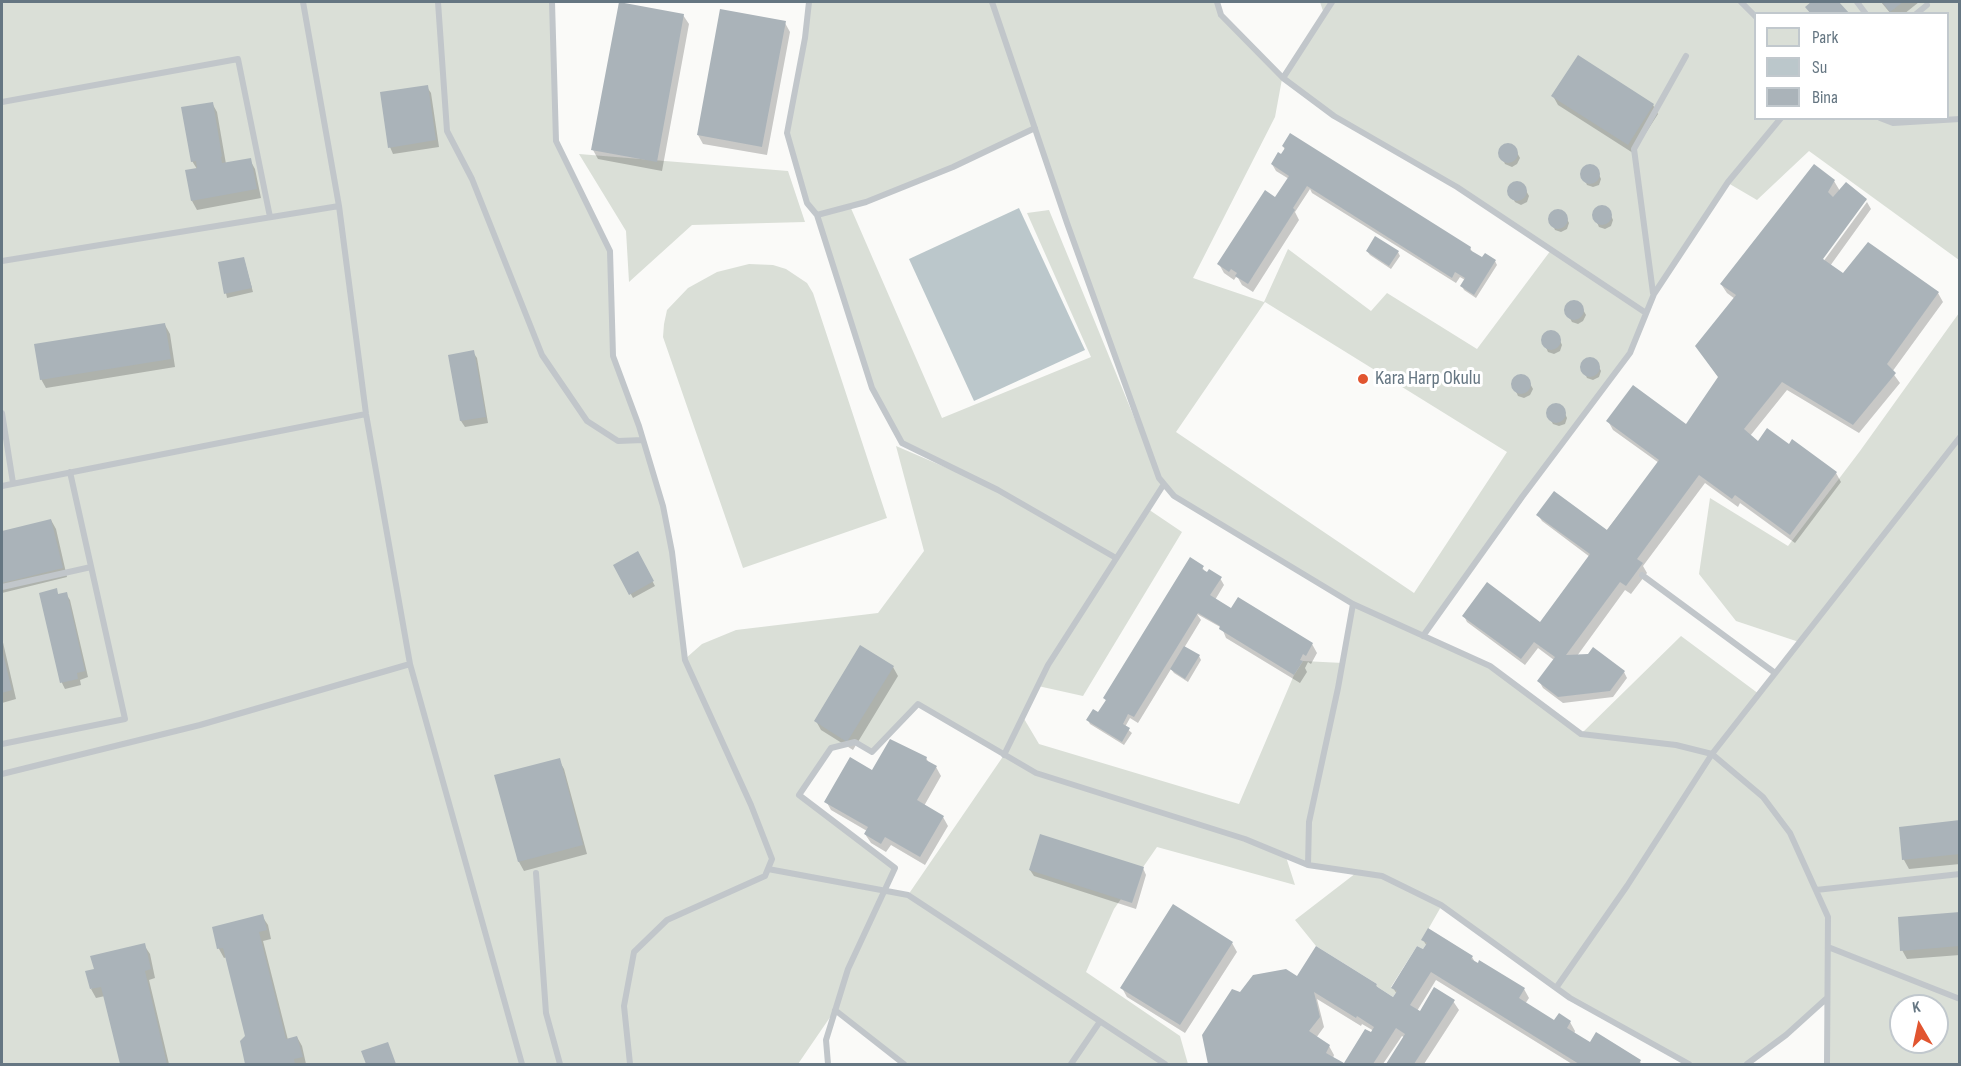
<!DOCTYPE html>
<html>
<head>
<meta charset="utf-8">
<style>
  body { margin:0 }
  #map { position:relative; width:1961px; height:1066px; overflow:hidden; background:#fafaf8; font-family:"Sofia Sans Condensed",sans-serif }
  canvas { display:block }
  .frame { position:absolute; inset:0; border:3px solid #657682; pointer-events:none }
  .legend { position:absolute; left:1754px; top:12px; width:195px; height:108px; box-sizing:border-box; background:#fff; border:2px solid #c1c8cd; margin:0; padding:8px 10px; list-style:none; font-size:18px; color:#657682 }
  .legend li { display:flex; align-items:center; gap:12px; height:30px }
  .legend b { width:30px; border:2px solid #c1c8cd }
  .north { position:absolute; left:1889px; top:994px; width:60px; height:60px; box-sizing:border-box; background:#fff; border:2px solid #c1c8cd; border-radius:50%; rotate:351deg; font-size:16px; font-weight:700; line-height:24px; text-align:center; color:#657682 }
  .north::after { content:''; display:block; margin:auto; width:21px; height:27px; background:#e15530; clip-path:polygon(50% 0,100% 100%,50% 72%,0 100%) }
</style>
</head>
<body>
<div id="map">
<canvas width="1961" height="1066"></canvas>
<div class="frame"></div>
<ul class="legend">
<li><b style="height:16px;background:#dadfd7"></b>Park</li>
<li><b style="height:16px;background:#bbc7cb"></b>Su</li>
<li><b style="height:16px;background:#aab3b9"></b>Bina</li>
</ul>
<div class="north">K</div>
</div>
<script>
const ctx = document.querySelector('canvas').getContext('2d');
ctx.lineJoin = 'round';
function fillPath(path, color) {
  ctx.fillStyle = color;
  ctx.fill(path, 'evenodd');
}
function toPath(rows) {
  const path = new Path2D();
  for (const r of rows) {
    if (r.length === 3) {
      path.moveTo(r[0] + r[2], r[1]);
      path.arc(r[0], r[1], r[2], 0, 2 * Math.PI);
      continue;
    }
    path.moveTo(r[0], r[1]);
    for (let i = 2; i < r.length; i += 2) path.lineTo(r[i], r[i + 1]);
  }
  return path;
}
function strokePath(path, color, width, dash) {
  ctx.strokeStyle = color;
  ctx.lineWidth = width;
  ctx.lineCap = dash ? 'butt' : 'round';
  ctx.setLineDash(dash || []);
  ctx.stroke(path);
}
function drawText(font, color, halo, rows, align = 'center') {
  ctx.font = font + ' "Sofia Sans Condensed",sans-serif';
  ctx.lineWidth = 6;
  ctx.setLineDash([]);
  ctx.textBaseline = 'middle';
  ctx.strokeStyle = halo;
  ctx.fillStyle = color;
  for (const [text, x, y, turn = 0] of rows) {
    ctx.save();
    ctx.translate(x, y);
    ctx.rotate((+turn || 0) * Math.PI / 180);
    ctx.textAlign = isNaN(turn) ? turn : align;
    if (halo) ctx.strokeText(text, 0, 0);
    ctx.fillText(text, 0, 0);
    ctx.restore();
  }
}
const green = toPath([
  [2,2,552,2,556,141,610,251,614,356,663,506,685,659,702,644,736,630,878,613,924,551,896,446,982,483,902,443,872,388,817,215,807,203,787,133,809,2,1217,2,1221,15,1282,78,1324,14,1320,2,1959,2,1959,260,1809,151,1757,200,1728,183,1654,294,1630,353,1424,636,1490,666,1581,734,1681,636,1759,694,1799,642,1736,621,1699,574,1710,498,1788,546,1860,451,1959,313,1959,1064,1826,1064,1827,999,1747,1064,1689,1064,1570,998,1442,905,1422,940,1427,943,1423,949,1417,946,1391,987,1397,991,1393,997,1376,986,1377,984,1316,946,1295,920,1356,873,1308,865,1286,857,1295,885,1157,847,1114,909,1086,972,1180,1036,1188,1064,904,1064,835,1010,798,1064,2,1064],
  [1756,14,1948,14,1948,118,1756,118],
  [1282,79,1334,116,1457,187,1551,250,1477,349,1387,293,1371,311,1288,249,1264,302,1193,278,1275,117],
  [1035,128,1159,478,1049,210,1027,213,1091,357,942,418,850,206,953,167],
  [1265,302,1507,452,1414,593,1176,432],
  [1164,485,1174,496,1353,604,1343,663,1303,661,1294,675,1239,804,1039,744,1023,717,1038,686,1083,696,1182,532,1148,509],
  [918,704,1004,755,908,895,887,891,895,868,799,795,832,748,855,742,872,752],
  [1901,1006,1937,1006,1937,1042,1901,1042],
  [579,154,788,171,805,222,692,225,629,282,626,231],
  [749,264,773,265,786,269,807,283,813,293,887,518,743,568,663,337,664,324,667,310,688,288,717,272]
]);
const water = toPath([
  [1019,208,1085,350,974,401,909,259]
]);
const shadow = toPath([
  [1881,2,1919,2,1904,14,1891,14],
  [683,15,689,24,662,171,598,159,593,150],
  [785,23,790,32,767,155,703,144,698,135],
  [427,87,431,93,439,147,393,154,390,147],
  [1553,96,1653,105,1658,114,1633,153,1558,105],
  [212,103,217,112,226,164,250,160,255,169,261,198,197,210,192,201,197,169,192,161],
  [1508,145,1514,147,1520,158,1517,164,1512,167,1505,164,1500,153,1502,147],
  [1283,146,1470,248,1473,253,1483,259,1495,261,1497,265,1476,298,1464,290,1462,286,1465,280,1460,277,1456,283,1312,193,1310,189,1295,212,1299,220,1253,292,1242,285,1238,278,1236,277,1234,280,1224,273,1219,264,1276,199,1289,179,1276,171,1272,164,1281,156,1285,150],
  [1590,166,1596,168,1601,179,1599,185,1593,187,1587,185,1582,174,1584,168],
  [1834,181,1840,191,1867,201,1864,201,1818,265,1820,266,1867,202,1871,209,1830,266,1843,276,1938,293,1943,302,1892,372,1900,383,1859,433,1787,390,1750,436,1759,443,1789,446,1836,473,1841,482,1795,543,1740,503,1738,507,1705,483,1643,566,1647,573,1631,594,1625,590,1577,656,1624,672,1627,678,1613,697,1563,703,1543,688,1539,681,1554,660,1538,648,1525,665,1467,622,1464,616,1540,624,1590,557,1542,521,1538,515,1606,531,1659,463,1613,430,1608,421,1687,426,1719,378,1697,347,1735,299,1727,293,1721,284],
  [1517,183,1523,185,1529,196,1527,202,1521,205,1515,202,1509,191,1511,185],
  [1602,207,1608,209,1613,220,1611,226,1605,229,1599,227,1594,216,1596,210],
  [1558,210,1564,213,1569,223,1567,229,1561,232,1555,230,1550,219,1552,213],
  [1367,251,1398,252,1400,256,1391,269,1370,255],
  [245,263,253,292,227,298,220,264],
  [1574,302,1580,304,1586,315,1583,321,1578,324,1572,322,1566,311,1568,305],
  [165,325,170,334,175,367,46,388,41,379],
  [1551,332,1557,334,1562,345,1560,351,1554,354,1548,352,1543,341,1545,335],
  [473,352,477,358,488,423,465,427,461,421,450,356],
  [1590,358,1596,361,1601,371,1599,377,1593,380,1587,378,1582,367,1584,361],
  [1521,376,1527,378,1533,389,1530,395,1524,398,1518,396,1513,385,1515,379],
  [1556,405,1562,407,1567,418,1565,424,1559,426,1553,424,1547,413,1550,408],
  [51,520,56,529,67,577,2,593,2,532],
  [637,553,655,586,633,598,615,566],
  [1202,567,1207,575,1220,578,1224,585,1215,600,1230,610,1312,644,1317,653,1311,664,1308,662,1305,668,1307,672,1300,683,1226,638,1222,628,1197,614,1201,620,1184,648,1199,656,1201,660,1188,682,1174,673,1171,669,1138,723,1130,718,1125,727,1132,733,1124,745,1090,724,1088,720,1098,714,1106,701,1105,698],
  [56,590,59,596,66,594,70,600,88,677,80,680,81,685,65,689,62,683],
  [2,638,16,699,2,703],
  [893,667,898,676,853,750,821,730,816,721],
  [926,758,929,763,936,767,941,776,924,806,943,817,948,826,925,865,891,845,886,852,871,843,865,834,867,831,831,810,826,801,873,772],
  [559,760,564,769,587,854,524,871,519,862,496,776],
  [1960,822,1960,864,1909,869,1904,860,1900,828],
  [1143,868,1146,875,1136,909,1034,876,1030,870],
  [1960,913,1960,955,1907,959,1902,950],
  [262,916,268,925,271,939,263,941,288,1040,297,1037,302,1046,306,1064,247,1064,241,1041,247,1037,227,957,224,958,219,949,214,929],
  [1429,930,1472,957,1476,964,1524,989,1529,998,1525,1004,1554,1022,1570,1022,1575,1031,1574,1034,1590,1044,1596,1034,1640,1062,1642,1064,1572,1064,1436,980,1417,1011,1420,1013,1453,1001,1459,1010,1424,1064,1388,1064,1405,1038,1402,1036,1383,1064,1344,1064,1366,1031,1371,1034,1374,1031,1362,1024,1361,1026,1317,999,1324,1027,1316,1038,1329,1046,1334,1055,1333,1058,1344,1064,1209,1064,1203,1036,1240,994,1298,978,1376,985,1379,990,1394,999,1397,994,1393,988,1427,946,1423,940],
  [1232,943,1237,952,1185,1033,1127,997,1122,988],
  [144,945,150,954,155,978,149,980,169,1064,121,1064,105,996,96,998,91,989]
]);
const building = toPath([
  [619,2,684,14,657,162,591,150],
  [1811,2,1839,2,1850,14,1811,14,1805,7],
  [1882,2,1903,2,1890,12],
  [720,9,786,21,762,147,697,135],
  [1578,55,1654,104,1628,145,1551,96],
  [428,85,436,140,388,148,380,92],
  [213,102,222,156,221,157,222,163,251,158,257,189,191,201,185,170,197,168,196,161,191,162,181,107],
  [1290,133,1471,247,1470,250,1482,257,1485,253,1496,260,1474,295,1460,286,1465,278,1455,272,1452,278,1307,186,1293,208,1295,210,1248,284,1235,276,1237,273,1231,269,1229,272,1217,264,1265,190,1275,197,1289,176,1271,164,1278,152,1281,154,1285,148,1282,146],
  [1508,153,10],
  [1814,164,1835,180,1828,192,1833,197,1846,182,1867,199,1823,259,1843,273,1868,242,1939,292,1887,364,1896,373,1853,425,1782,382,1744,429,1758,441,1767,428,1789,444,1792,439,1837,472,1790,535,1735,495,1732,499,1699,475,1637,559,1643,563,1626,586,1620,582,1566,655,1588,654,1593,647,1625,671,1610,691,1558,697,1537,681,1555,657,1534,642,1521,659,1462,616,1487,582,1540,622,1590,554,1536,515,1554,491,1607,530,1659,460,1606,421,1633,385,1686,424,1718,377,1695,346,1736,295,1720,284],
  [1590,174,10],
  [1517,191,10],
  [1602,215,10],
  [1558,219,10],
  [1375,236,1399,251,1389,266,1366,251],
  [244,257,252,288,224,294,218,262],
  [1574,310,10],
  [165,323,171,359,40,380,34,344],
  [1551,340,10],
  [474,350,486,417,460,421,448,355],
  [1590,367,10],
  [1521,384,10],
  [1556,413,10],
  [51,519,63,568,2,583,2,531],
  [638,551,654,581,629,595,613,565],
  [1190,557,1204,566,1202,569,1207,572,1209,569,1222,577,1210,595,1231,608,1238,597,1313,643,1306,656,1303,654,1300,660,1303,661,1294,675,1219,629,1220,626,1198,613,1134,717,1128,714,1123,724,1130,728,1122,742,1086,720,1093,709,1098,712,1106,700,1103,698],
  [57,588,58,594,67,592,85,671,77,673,78,679,60,683,39,593],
  [860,645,894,666,847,742,814,721],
  [1184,646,1200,655,1185,679,1170,669],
  [2,650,12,690,2,693],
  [890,739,927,757,926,760,937,766,917,800,944,816,920,857,885,837,881,844,864,834,868,827,824,802,850,757,872,770],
  [560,758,583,845,518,862,494,775],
  [1960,820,1960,854,1902,860,1899,827],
  [1040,834,1144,867,1132,903,1029,870],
  [1173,904,1233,942,1180,1025,1120,988],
  [1960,912,1960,946,1900,951,1898,917],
  [263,914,267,930,259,932,286,1039,297,1036,303,1057,294,1059,295,1064,245,1064,240,1041,245,1036,223,948,217,949,212,927],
  [1428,928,1473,956,1471,959,1478,963,1479,960,1525,988,1519,998,1554,1020,1559,1013,1571,1021,1567,1028,1590,1042,1596,1032,1641,1060,1639,1064,1579,1064,1431,972,1410,1005,1420,1011,1434,987,1455,1000,1414,1064,1386,1064,1405,1034,1396,1028,1373,1064,1208,1064,1202,1035,1232,989,1240,992,1253,975,1286,969,1297,976,1316,946,1377,984,1376,986,1393,997,1397,991,1391,988,1417,946,1423,949,1427,943,1421,940],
  [1314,992,1356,1018,1357,1016,1374,1027,1371,1032,1365,1029,1344,1063,1326,1053,1330,1045,1309,1031,1320,1017],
  [145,943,151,969,145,971,167,1064,120,1064,101,987,90,989,85,971,94,969,90,956],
  [388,1042,396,1064,366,1064,361,1051]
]);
const lane = toPath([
  [303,2,339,206,366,414,410,664,522,1064],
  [438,2,447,131,472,179,542,355,587,421,618,441,643,440],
  [552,2,556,141,610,251,613,356,639,426,663,506,672,552,685,660,751,805,772,859,765,876,667,920,634,952,624,1006,630,1064],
  [809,2,805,38,787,133,807,203,817,215,866,202,953,167,1035,128],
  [992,2,1067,223,1159,478,1174,496,1353,604,1490,666,1581,734,1676,745,1712,754,1763,797,1790,833,1828,917,1827,1064],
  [1217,2,1221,15,1283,78],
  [1332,2,1283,78,1334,116,1457,187,1646,313],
  [1741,2,1756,17],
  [1857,2,1866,14],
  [1916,14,1927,5],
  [2,102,238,59,270,217],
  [1880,118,1893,123,1960,119],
  [817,215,872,388,902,443,998,490,1116,558],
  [2,261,339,206],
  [1653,293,1634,149,1686,56],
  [2,413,13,483],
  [2,486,366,414],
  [1642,575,1775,673],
  [2,587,91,567],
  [1423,636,1522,497,1630,353,1654,294,1728,182,1781,118],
  [2,744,125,719,70,472],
  [1004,755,1048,665,1164,484],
  [2,774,200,725,410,664],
  [1308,865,1309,822,1338,688,1353,604],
  [768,869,908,895,1165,1064],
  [536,873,546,1013,560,1064],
  [1816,890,1960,874],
  [1828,947,1960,999],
  [1556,988,1627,886,1712,754,1960,437],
  [835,1010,904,1064],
  [828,1064,826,1040,848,969,895,868,799,795,831,748,855,742,872,752,918,704,1036,773,1245,839,1308,865,1382,876,1441,905,1570,998,1689,1064],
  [1071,1064,1099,1023],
  [1747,1064,1786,1035,1827,998]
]);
const markers = [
  [1363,379,6,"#e15530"]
];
const poiNames = [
  ["Kara Harp Okulu",1375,379]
];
fillPath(green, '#dadfd7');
fillPath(water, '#bbc7cb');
fillPath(shadow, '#0003');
fillPath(building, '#aab3b9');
strokePath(lane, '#c1c6ca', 6);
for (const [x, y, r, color] of markers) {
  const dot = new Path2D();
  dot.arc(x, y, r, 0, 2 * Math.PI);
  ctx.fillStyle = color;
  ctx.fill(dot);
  strokePath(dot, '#fff', 2);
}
drawText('20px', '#657682', '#fff', poiNames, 'left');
</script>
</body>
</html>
